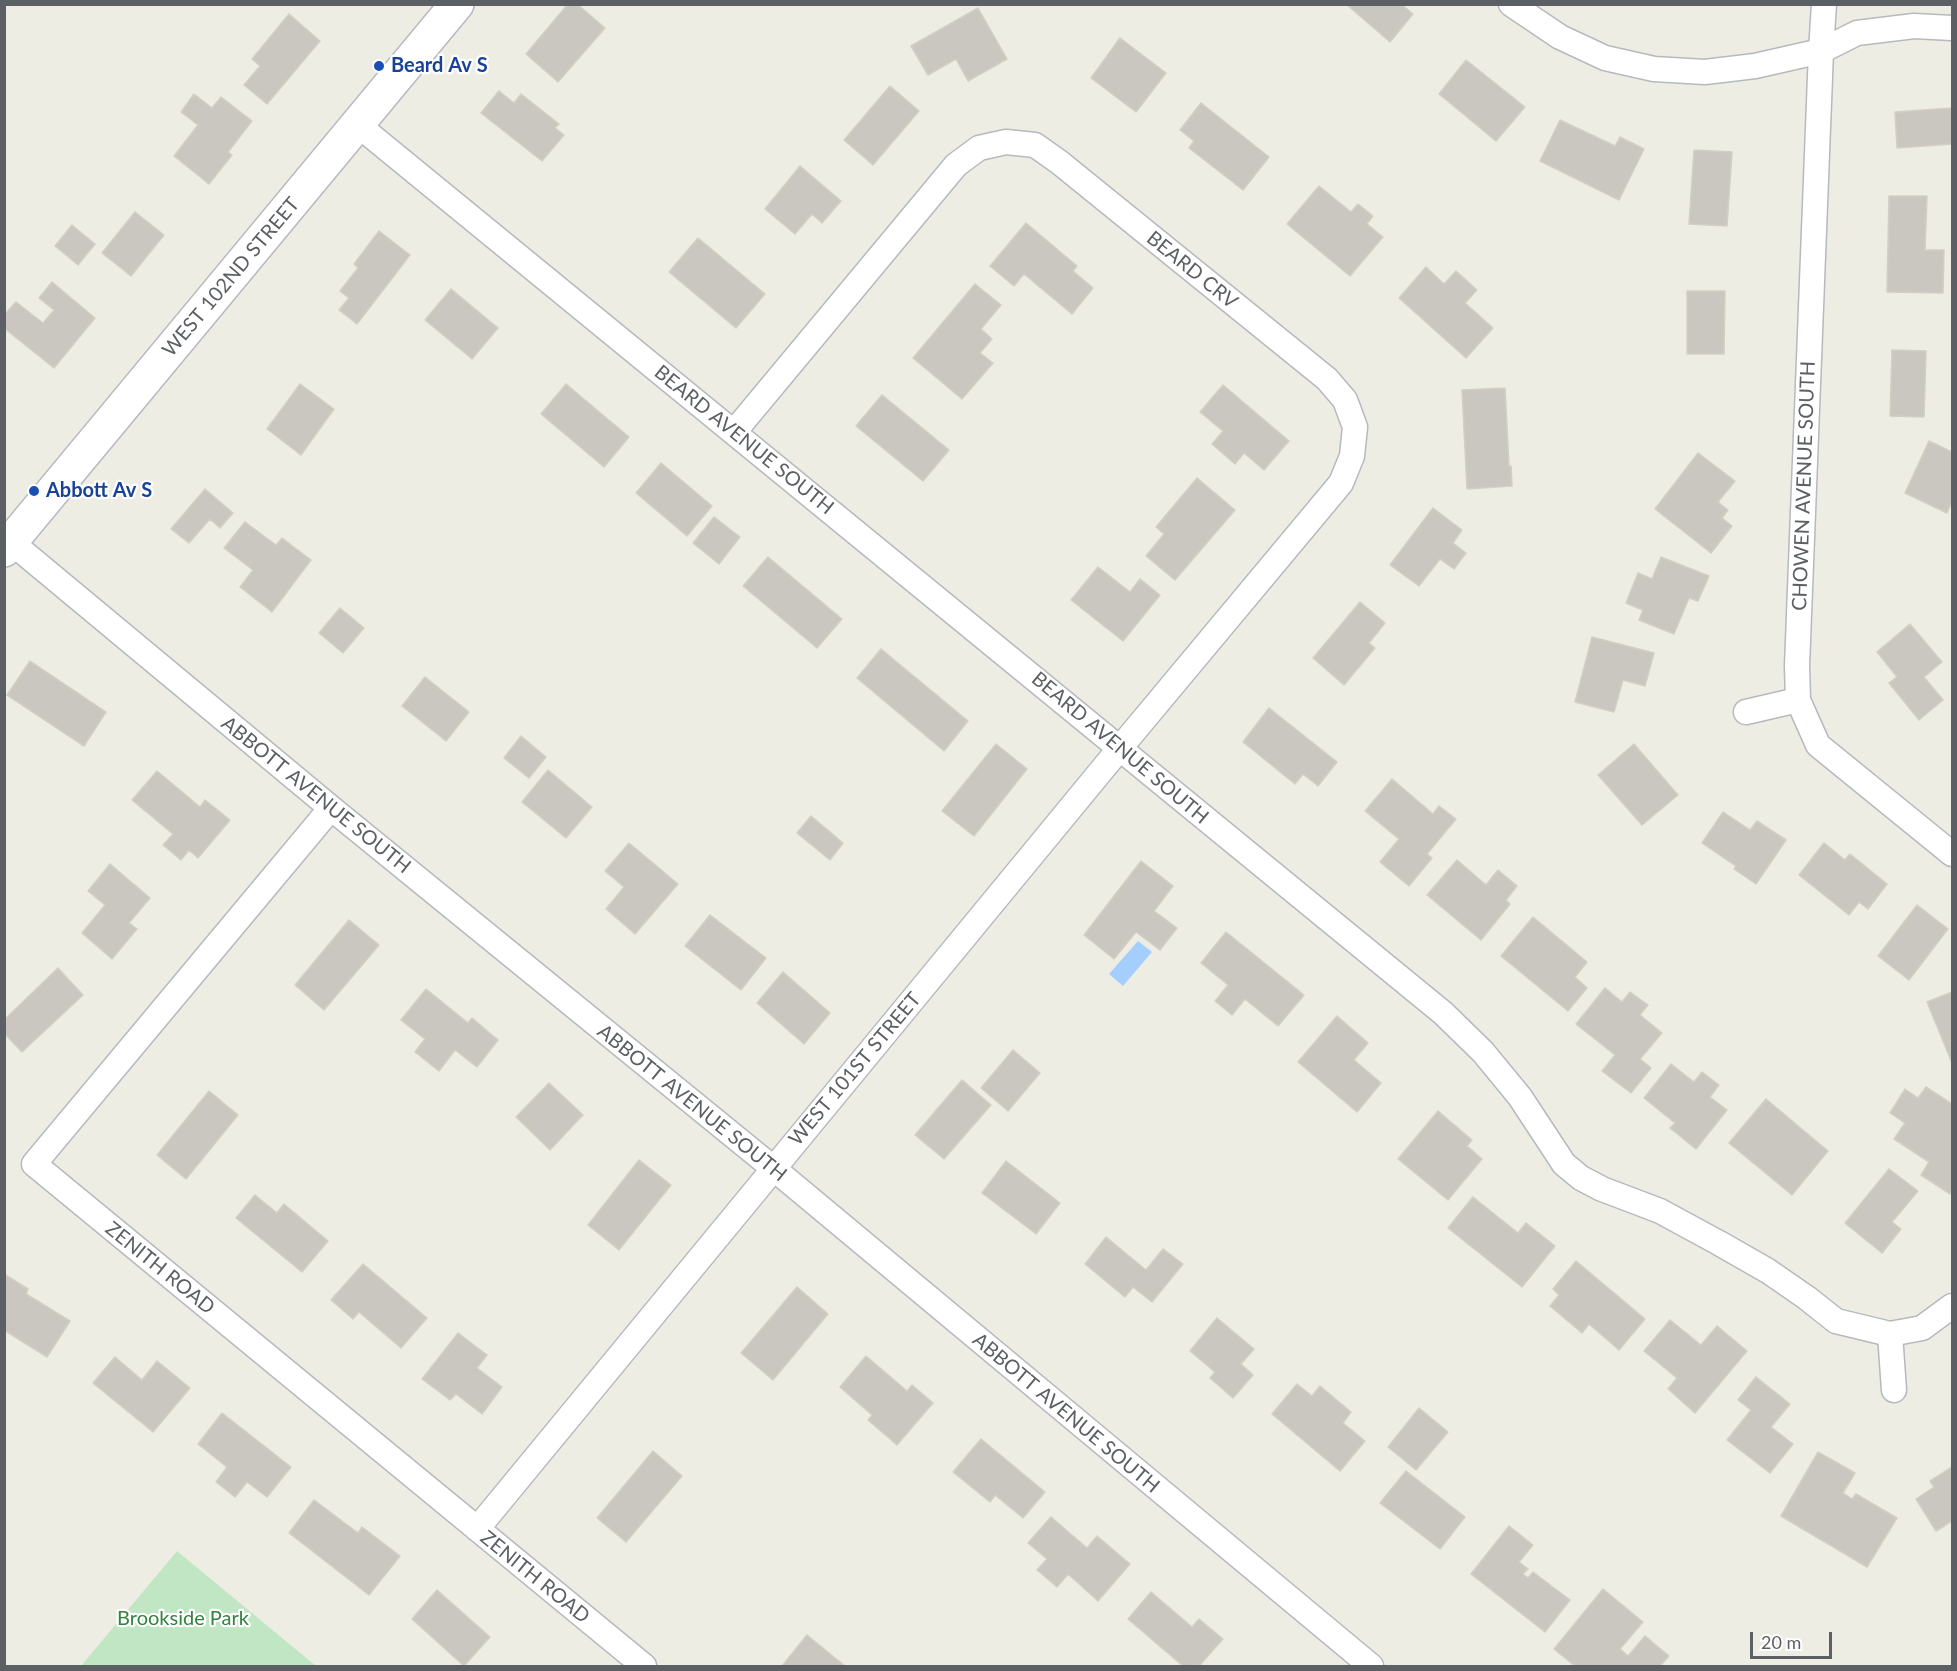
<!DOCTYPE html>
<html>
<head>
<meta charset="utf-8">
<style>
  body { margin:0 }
  #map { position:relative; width:1957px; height:1671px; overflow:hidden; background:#eeede4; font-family:Lato,sans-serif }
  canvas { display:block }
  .frame { position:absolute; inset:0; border:6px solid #5c5f64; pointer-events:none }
  .scale { position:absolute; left:1750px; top:1632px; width:82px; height:27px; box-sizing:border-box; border:3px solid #5c5f64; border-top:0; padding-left:8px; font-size:18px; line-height:21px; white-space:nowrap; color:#5c5f64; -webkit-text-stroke:4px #fff; paint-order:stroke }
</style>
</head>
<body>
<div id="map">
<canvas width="1957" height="1671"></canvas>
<div class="frame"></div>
<div class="scale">20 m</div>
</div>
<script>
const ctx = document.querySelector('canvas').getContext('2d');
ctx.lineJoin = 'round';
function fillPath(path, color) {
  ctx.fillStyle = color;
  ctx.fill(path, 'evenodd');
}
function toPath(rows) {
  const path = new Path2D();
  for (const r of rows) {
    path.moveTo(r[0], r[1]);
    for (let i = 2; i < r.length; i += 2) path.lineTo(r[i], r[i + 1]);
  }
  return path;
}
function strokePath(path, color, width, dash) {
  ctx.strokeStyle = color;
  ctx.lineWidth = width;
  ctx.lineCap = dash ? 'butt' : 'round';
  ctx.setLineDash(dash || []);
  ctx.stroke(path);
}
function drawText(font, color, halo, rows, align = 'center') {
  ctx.font = font + ' Lato,sans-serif';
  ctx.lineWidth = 4.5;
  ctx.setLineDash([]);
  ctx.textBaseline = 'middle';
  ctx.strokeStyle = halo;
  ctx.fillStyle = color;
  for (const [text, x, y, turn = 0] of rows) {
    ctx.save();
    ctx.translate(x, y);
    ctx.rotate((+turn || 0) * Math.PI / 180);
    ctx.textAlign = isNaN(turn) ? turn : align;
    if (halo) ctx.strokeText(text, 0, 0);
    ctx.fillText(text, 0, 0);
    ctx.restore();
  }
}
const green = toPath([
  [177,1551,316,1666,81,1666]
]);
const water = toPath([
  [1138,941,1152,952,1123,986,1109,974]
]);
const building = toPath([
  [568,4,577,4,605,28,558,82,526,54,568,4],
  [1346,4,1401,4,1413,14,1390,42,1346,4],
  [978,8,1007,59,968,81,956,59,928,75,911,46,978,8],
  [289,14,320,41,267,104,244,85,260,66,252,59,289,14],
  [1120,38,1166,73,1136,112,1091,78,1120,38],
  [1466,60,1525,107,1496,141,1439,94,1466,60],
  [890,86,919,111,873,165,844,140,890,86],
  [499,91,514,103,521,94,559,124,555,128,564,135,542,161,481,113,499,91],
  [194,94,212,108,221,97,252,121,228,152,232,155,209,184,174,156,198,125,181,112,194,94],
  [1201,103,1269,157,1243,190,1189,148,1194,141,1180,130,1201,103],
  [1952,108,1952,144,1897,148,1895,112,1952,108],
  [1560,120,1615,146,1620,137,1644,149,1619,200,1540,161,1560,120],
  [1694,150,1732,152,1727,226,1689,224,1694,150],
  [800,166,841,201,822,223,812,214,795,234,765,209,800,166],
  [1319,186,1351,212,1358,204,1373,216,1367,224,1383,237,1350,276,1287,224,1319,186],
  [1889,196,1927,196,1925,250,1944,250,1943,293,1887,292,1889,196],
  [135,212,164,235,131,276,102,253,135,212],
  [1026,223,1077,266,1073,271,1093,288,1072,314,1024,274,1014,286,990,266,1026,223],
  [72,225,95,244,78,265,55,246,72,225],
  [379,231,410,255,357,324,339,310,349,298,340,291,358,268,354,264,379,231],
  [698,238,765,294,736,328,669,272,698,238],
  [1426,267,1444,284,1456,271,1477,290,1465,303,1493,328,1466,358,1399,298,1426,267],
  [52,282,95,318,54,368,4,328,4,315,16,302,43,323,54,310,39,298,52,282],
  [975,284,1001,305,981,329,992,339,980,353,993,363,962,399,913,358,975,284],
  [451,289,498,328,472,359,425,320,451,289],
  [1687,291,1725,291,1724,354,1687,354,1687,291],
  [1892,350,1926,351,1924,417,1890,416,1892,350],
  [300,384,334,409,301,455,267,429,300,384],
  [566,384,629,437,604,467,541,414,566,384],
  [1223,385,1289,441,1264,470,1244,453,1235,464,1212,444,1223,431,1200,412,1223,385],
  [1505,388,1509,466,1511,466,1512,486,1467,489,1462,390,1505,388],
  [882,395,949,450,923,481,856,426,882,395],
  [1929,441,1952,452,1952,502,1947,513,1905,493,1929,441],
  [1698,453,1735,481,1718,502,1728,510,1722,518,1732,526,1711,553,1655,509,1698,453],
  [661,463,712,506,687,536,636,493,661,463],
  [1197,478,1235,510,1175,580,1146,556,1164,534,1156,527,1197,478],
  [205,489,233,513,220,528,210,519,189,543,171,529,205,489],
  [1433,508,1462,530,1453,543,1466,553,1454,569,1440,559,1419,586,1390,565,1433,508],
  [714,517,740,537,719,564,693,543,714,517],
  [245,522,276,545,282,538,311,560,272,612,240,587,253,570,224,548,245,522],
  [768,557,842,619,817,648,743,586,768,557],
  [1661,557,1709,576,1698,601,1689,598,1674,634,1639,620,1643,610,1626,603,1638,573,1652,579,1661,557],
  [1098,567,1130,592,1140,579,1160,595,1123,641,1071,600,1098,567],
  [1360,602,1385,623,1369,643,1375,648,1344,685,1313,658,1360,602],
  [340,608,364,628,343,653,319,633,340,608],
  [1910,624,1942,662,1924,677,1943,700,1919,720,1889,683,1897,677,1877,652,1910,624],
  [1592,637,1654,653,1645,686,1623,680,1614,712,1575,702,1592,637],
  [881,649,968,721,944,751,857,678,881,649],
  [30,661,106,712,84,746,7,695,30,661],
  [425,677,469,712,446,741,402,706,425,677],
  [1269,708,1337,762,1318,786,1303,774,1295,784,1243,742,1269,708],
  [521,736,546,757,529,778,504,758,521,736],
  [996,744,1027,769,974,836,942,811,996,744],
  [1634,744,1678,795,1642,825,1598,775,1634,744],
  [548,770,592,807,566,838,522,802,548,770],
  [157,771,200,807,205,800,230,820,198,858,189,850,181,860,163,845,173,834,132,800,157,771],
  [1392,779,1433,814,1439,806,1456,819,1427,854,1432,858,1409,886,1380,862,1399,839,1365,811,1392,779],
  [1723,812,1750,830,1757,821,1786,840,1756,884,1734,869,1736,866,1702,843,1723,812],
  [811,816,843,843,830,860,797,833,811,816],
  [629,843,678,884,635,934,606,909,624,887,605,871,629,843],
  [1824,843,1845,860,1850,854,1887,884,1868,909,1859,902,1849,915,1799,875,1824,843],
  [1457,860,1486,885,1498,870,1517,886,1506,900,1510,904,1481,940,1427,895,1457,860],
  [1141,861,1173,886,1154,911,1177,928,1160,950,1136,932,1114,959,1084,935,1141,861],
  [110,864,150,898,129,923,137,929,112,959,82,933,105,905,88,891,110,864],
  [1917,905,1948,929,1909,980,1878,956,1917,905],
  [710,915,766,958,741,990,685,946,710,915],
  [1533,917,1587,962,1575,977,1587,988,1568,1011,1501,956,1533,917],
  [349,920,379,945,324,1010,295,985,349,920],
  [1226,932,1304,995,1278,1026,1245,999,1232,1015,1215,1001,1228,985,1201,963,1226,932],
  [58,968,83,995,22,1052,4,1033,4,1020,58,968],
  [783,972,830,1013,804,1044,757,1003,783,972],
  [1605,988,1622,1002,1630,992,1648,1005,1640,1015,1662,1033,1640,1059,1651,1068,1631,1093,1602,1071,1615,1055,1576,1024,1605,988],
  [426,989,468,1023,472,1018,498,1040,477,1067,455,1050,439,1071,415,1052,425,1039,401,1020,426,989],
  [1952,992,1952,1063,1927,1002,1952,992],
  [1337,1016,1368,1043,1354,1060,1381,1083,1357,1112,1298,1062,1337,1016],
  [1013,1050,1040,1073,1008,1111,981,1088,1013,1050],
  [1671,1064,1694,1082,1702,1072,1719,1085,1710,1097,1727,1110,1696,1149,1670,1128,1675,1123,1644,1098,1671,1064],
  [962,1080,991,1105,944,1159,915,1135,962,1080],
  [549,1083,583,1115,550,1150,516,1117,549,1083],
  [1926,1087,1952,1104,1952,1190,1950,1194,1921,1175,1929,1162,1894,1139,1905,1123,1890,1113,1905,1089,1918,1098,1926,1087],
  [209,1091,238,1115,186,1179,157,1155,209,1091],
  [1766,1099,1828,1151,1792,1195,1729,1143,1766,1099],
  [1438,1111,1472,1140,1467,1146,1482,1159,1448,1200,1398,1159,1438,1111],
  [639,1160,671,1185,619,1250,588,1225,639,1160],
  [1006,1161,1060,1203,1036,1234,982,1193,1006,1161],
  [1889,1169,1918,1191,1892,1222,1901,1229,1882,1253,1845,1223,1889,1169],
  [255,1195,277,1213,284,1204,328,1241,302,1272,236,1218,255,1195],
  [1473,1197,1518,1233,1526,1223,1555,1246,1522,1287,1448,1228,1473,1197],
  [1106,1237,1146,1270,1163,1249,1183,1264,1152,1302,1133,1287,1125,1297,1085,1264,1106,1237],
  [1576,1261,1645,1319,1619,1350,1589,1324,1582,1333,1550,1306,1559,1295,1553,1289,1576,1261],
  [363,1264,427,1318,401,1348,359,1312,353,1319,331,1300,363,1264],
  [4,1274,28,1289,26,1294,70,1321,47,1357,4,1330,4,1274],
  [797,1287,828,1314,773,1380,741,1353,797,1287],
  [1217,1318,1254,1349,1241,1364,1253,1375,1233,1398,1210,1378,1215,1372,1190,1351,1217,1318],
  [1670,1320,1701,1345,1717,1326,1747,1351,1695,1413,1668,1389,1677,1378,1644,1351,1670,1320],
  [458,1333,487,1355,477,1368,502,1387,482,1414,456,1394,450,1400,422,1379,458,1333],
  [866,1356,907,1391,912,1385,933,1403,897,1445,868,1420,872,1415,840,1387,866,1356],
  [115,1357,142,1380,157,1361,190,1388,153,1432,93,1383,115,1357],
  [1756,1377,1790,1404,1771,1427,1793,1444,1770,1473,1727,1440,1751,1410,1738,1400,1756,1377],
  [1297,1384,1312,1396,1320,1386,1351,1412,1343,1423,1365,1441,1340,1471,1272,1414,1297,1384],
  [1419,1408,1448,1432,1416,1470,1388,1447,1419,1408],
  [222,1413,291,1467,267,1497,247,1482,235,1497,216,1482,227,1467,198,1444,222,1413],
  [981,1439,1045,1492,1023,1518,995,1495,990,1502,953,1472,981,1439],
  [653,1451,682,1476,626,1542,597,1518,653,1451],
  [1818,1452,1855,1473,1843,1493,1852,1499,1856,1494,1897,1518,1867,1567,1781,1516,1818,1452],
  [1952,1467,1952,1521,1936,1531,1916,1499,1934,1487,1930,1481,1952,1467],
  [1406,1471,1465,1517,1440,1549,1380,1503,1406,1471],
  [314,1500,358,1533,362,1527,400,1556,369,1595,289,1533,314,1500],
  [1051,1517,1087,1548,1097,1536,1130,1564,1098,1601,1068,1574,1057,1587,1037,1570,1047,1559,1028,1543,1051,1517],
  [1509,1526,1533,1545,1519,1562,1528,1569,1523,1574,1528,1578,1533,1572,1570,1600,1545,1632,1471,1574,1509,1526],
  [1603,1589,1643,1622,1620,1649,1628,1656,1645,1636,1669,1656,1660,1666,1575,1666,1554,1649,1603,1589],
  [437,1590,490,1637,464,1666,412,1619,437,1590],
  [1151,1592,1192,1627,1199,1619,1223,1639,1199,1666,1183,1666,1128,1619,1151,1592],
  [807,1635,845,1666,782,1666,807,1635]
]);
const street = toPath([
  [1511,4,1560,37,1605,58,1654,69,1705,72,1755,66,1821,51,1857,33,1914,26,1952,28],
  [1824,4,1821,51,1797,666,1798,700,1818,745,1952,854],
  [358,125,1443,1013,1483,1052,1520,1097,1564,1164,1581,1178,1602,1189,1660,1211,1719,1243,1768,1271,1807,1298,1836,1321,1890,1334,1922,1328,1952,1306],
  [11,542,331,808,773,1168,1371,1666],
  [1746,712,1798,700],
  [331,808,34,1164,644,1666],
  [1890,1334,1894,1390],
  [477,1529,1120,748,1341,483,1352,456,1355,427,1345,400,1327,379,1059,162,1035,145,1006,142,979,148,956,165,734,432]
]);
const secondary = toPath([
  [4,550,457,4]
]);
const markers = [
  [379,66,6,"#1a4fb4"],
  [34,491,6,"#1a4fb4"]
];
const transitNames = [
  ["Beard Av S",391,66],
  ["Abbott Av S",46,491]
];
const streetNames = [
  ["BEARD CRV",1192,270,39],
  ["WEST 102ND STREET",231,277,-50],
  ["BEARD AVENUE SOUTH",744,440,39],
  ["CHOWEN AVENUE SOUTH",1804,486,-88],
  ["BEARD AVENUE SOUTH",1120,748,40],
  ["ABBOTT AVENUE SOUTH",316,795,39],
  ["WEST 101ST STREET",855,1069,-50],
  ["ABBOTT AVENUE SOUTH",692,1103,39],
  ["ZENITH ROAD",160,1268,39],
  ["ABBOTT AVENUE SOUTH",1066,1413,40],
  ["ZENITH ROAD",535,1577,39]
];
const parkNames = [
  ["Brookside Park",183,1619]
];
fillPath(green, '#c0e6c4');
fillPath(water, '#a3cefe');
fillPath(building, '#cac7c1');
strokePath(building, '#d3cfc2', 1.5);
strokePath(street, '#b6b9be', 27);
strokePath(secondary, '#b7b9c0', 36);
strokePath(street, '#fff', 24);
strokePath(secondary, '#fff', 33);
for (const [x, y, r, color] of markers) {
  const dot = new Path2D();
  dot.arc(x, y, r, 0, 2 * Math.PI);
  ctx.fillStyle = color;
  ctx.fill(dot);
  strokePath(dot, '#fff', 2);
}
drawText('bold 20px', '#164399', '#fff', transitNames, 'left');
drawText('20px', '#5c5f64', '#fff', streetNames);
drawText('20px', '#358240', '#fff', parkNames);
</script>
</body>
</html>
